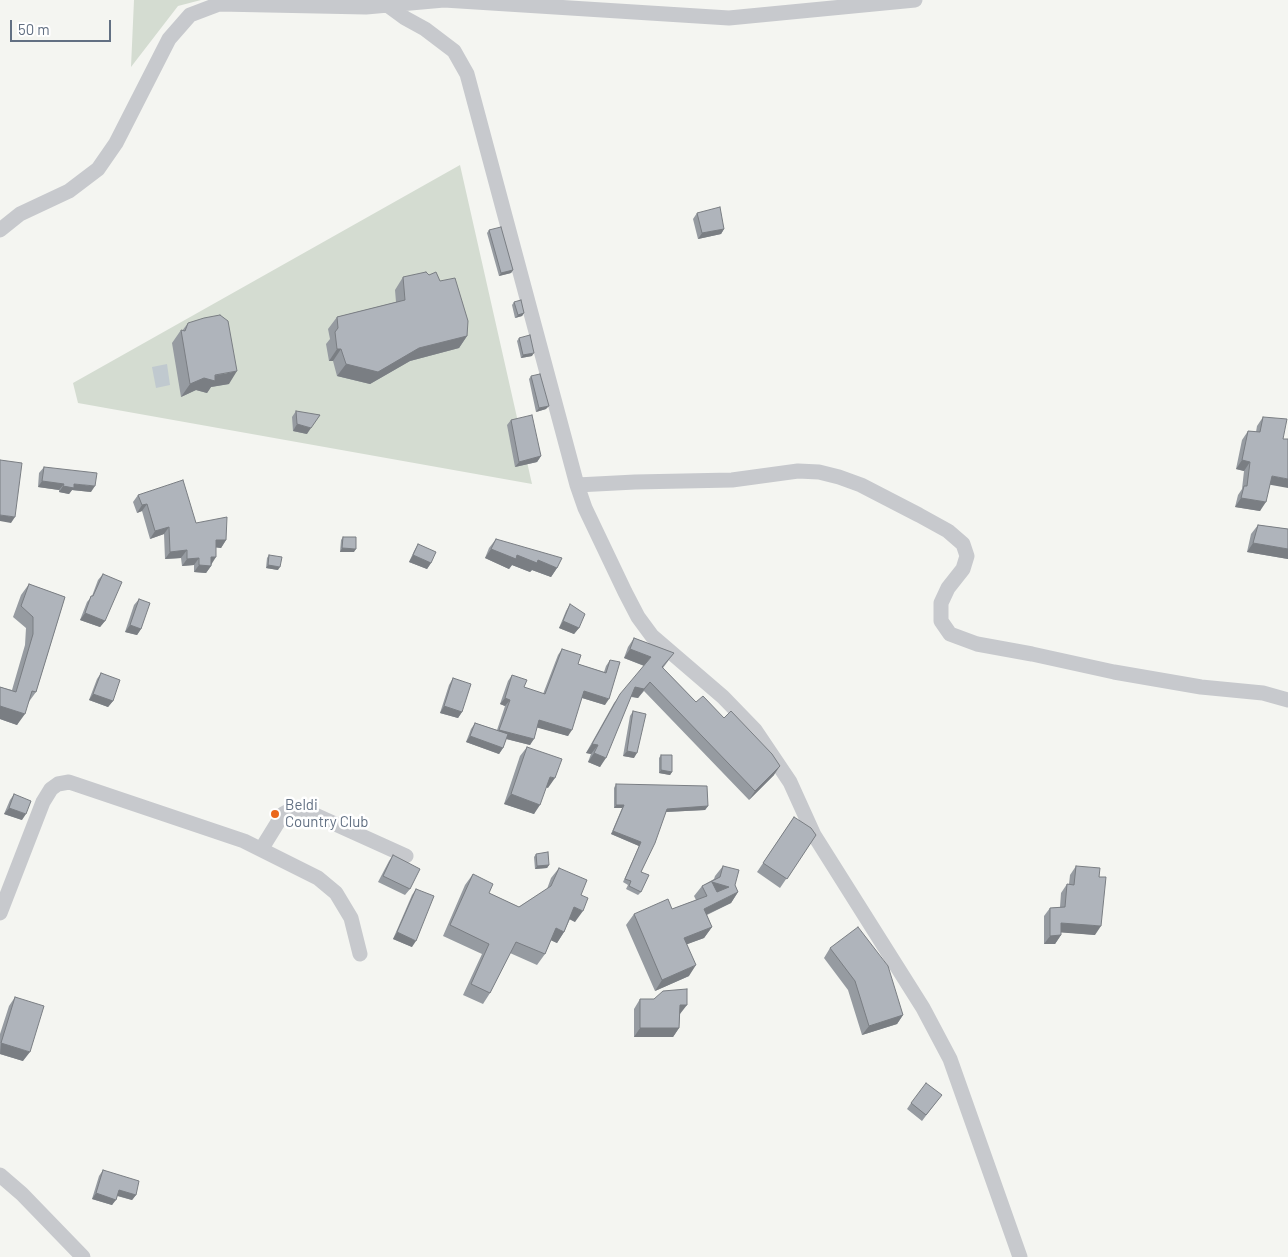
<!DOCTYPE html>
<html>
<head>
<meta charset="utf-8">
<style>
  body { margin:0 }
  #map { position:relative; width:1288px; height:1257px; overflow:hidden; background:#f4f5f1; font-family:Barlow,sans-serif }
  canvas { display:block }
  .scale { position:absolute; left:10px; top:20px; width:101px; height:22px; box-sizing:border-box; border:2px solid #627083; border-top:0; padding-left:6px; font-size:15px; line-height:18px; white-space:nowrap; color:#627083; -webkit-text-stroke:4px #fff; paint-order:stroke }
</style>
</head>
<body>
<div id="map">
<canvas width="1288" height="1257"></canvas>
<div class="scale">50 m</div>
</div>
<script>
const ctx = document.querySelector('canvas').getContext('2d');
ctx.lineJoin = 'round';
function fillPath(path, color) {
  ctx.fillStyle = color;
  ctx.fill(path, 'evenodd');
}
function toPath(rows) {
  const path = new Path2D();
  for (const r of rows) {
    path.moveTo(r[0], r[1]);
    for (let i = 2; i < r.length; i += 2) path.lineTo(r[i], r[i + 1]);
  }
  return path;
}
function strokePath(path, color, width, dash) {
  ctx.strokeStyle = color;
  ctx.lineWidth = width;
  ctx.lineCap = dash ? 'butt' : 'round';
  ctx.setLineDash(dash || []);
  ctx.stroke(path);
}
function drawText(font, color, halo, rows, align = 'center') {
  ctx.font = font + ' Barlow,sans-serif';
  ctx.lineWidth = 5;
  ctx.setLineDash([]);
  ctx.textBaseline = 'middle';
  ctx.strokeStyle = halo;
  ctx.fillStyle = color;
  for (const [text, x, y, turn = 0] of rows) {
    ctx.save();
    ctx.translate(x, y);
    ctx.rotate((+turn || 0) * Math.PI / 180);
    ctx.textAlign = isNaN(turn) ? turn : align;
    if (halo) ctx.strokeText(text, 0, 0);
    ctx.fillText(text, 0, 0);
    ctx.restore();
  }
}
const green = toPath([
  [134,0,201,0,178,6,131,67],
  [460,165,532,484,78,403,73,383]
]);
const water = toPath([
  [167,364,170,385,156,388,152,367]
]);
const minor = toPath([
  [388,0,390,7,405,18,425,29,454,51,467,74,577,485,585,508,625,592,638,617,652,636,723,697,755,730,790,782,814,835,923,1008,950,1059,1020,1257],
  [0,230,20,214,69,191,98,169,116,143,169,39,190,15,219,4,366,7,444,0,729,18,915,0],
  [577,485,635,482,732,480,798,471,819,472,839,477,861,485,919,515,948,531,963,544,967,556,963,569,948,588,941,603,941,621,950,634,977,644,1032,654,1114,672,1201,687,1263,693,1288,700],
  [262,848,283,814,292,809,302,809,406,856],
  [0,913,43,802,51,789,58,784,69,782,244,841,318,878,336,893,351,918,360,954],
  [0,1175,22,1194,83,1257]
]);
const wall = toPath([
  [697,213,724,229,721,234,698,239,693,219],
  [489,230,513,270,511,273,499,276,487,233],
  [403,277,440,281,467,336,459,348,410,361,370,384,337,376,333,361,329,361,326,344,330,339,328,329,337,317,396,302,395,290],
  [514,302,524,313,522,316,515,318,512,305],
  [188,323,229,384,211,387,207,393,196,390,181,397,172,343,181,330,182,331],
  [519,338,532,356,521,358,517,341],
  [531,376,546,409,536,412,529,379],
  [296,411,307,434,293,431,292,417],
  [1263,417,1270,485,1260,511,1235,507,1238,495,1242,489,1244,471,1236,469,1242,440,1248,431,1256,432,1257,426],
  [511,420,541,456,537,462,515,467,507,425],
  [44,467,91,492,72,490,69,494,59,492,59,490,38,487,39,473],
  [138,495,196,523,226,540,221,548,216,547,211,566,206,573,194,572,194,565,182,566,181,558,165,559,164,534,150,539,142,511,137,513,133,502],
  [1258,525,1288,529,1288,559,1247,552,1251,534],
  [343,537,354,552,340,552,341,540],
  [496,539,557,568,551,577,532,570,530,572,512,565,509,569,485,558,489,548],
  [418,544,431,563,427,569,409,562,414,551],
  [269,555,278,570,266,568,267,558],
  [103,574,105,621,100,627,80,620,87,602,92,596,98,580],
  [29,584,65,597,36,692,28,703,17,725,0,719,0,687,12,690,25,645,26,628,13,617,21,595],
  [139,599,141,629,137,635,125,632,134,605],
  [570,604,579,628,574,634,559,628,566,611],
  [634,638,674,653,663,668,696,702,774,775,749,800,644,691,638,698,631,697,600,767,588,762,591,754,586,753,614,703,644,666,624,658,628,647],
  [562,649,578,664,604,672,606,666,610,660,605,705,582,698,568,736,537,727,530,745,506,739,503,748,499,754,466,742,471,729,475,723,497,730,505,706,500,704,508,681,512,675,524,687,543,694,558,655],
  [101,673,113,701,108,707,89,700,97,679],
  [453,678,462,712,458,718,440,713,449,685],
  [633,711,634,758,623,756,630,716],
  [527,747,548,788,546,787,534,814,504,804,520,756],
  [661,755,672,772,670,775,659,773,659,758],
  [616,784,708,806,705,810,666,812,641,872,641,892,638,895,626,889,628,885,623,882,639,846,611,834,622,808,614,808,614,788],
  [14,794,22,820,4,814,10,800],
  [794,817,816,835,780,888,757,872],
  [536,854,549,865,547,868,535,869,534,857],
  [393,855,410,889,405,895,378,882,389,861],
  [723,866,735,885,738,892,731,903,707,915,712,927,704,938,687,944,689,976,655,991,626,925,634,914,672,909,696,900,694,896,702,886,714,879,715,876],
  [1076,866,1095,935,1061,932,1061,935,1055,944,1044,944,1044,916,1050,908,1060,907,1061,893,1067,884,1069,884,1070,875],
  [559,868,581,895,575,922,570,919,564,932,557,943,551,940,545,954,537,965,510,953,490,993,483,1004,463,995,482,954,443,936,465,885,473,874,489,893,519,907,547,889,551,878],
  [416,889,412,947,393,939,412,895],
  [830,948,903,1015,897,1024,862,1035,848,990,824,958],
  [15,997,23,1061,0,1054,0,1034,9,1006],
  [640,999,680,1014,679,1028,673,1037,634,1037,634,1009],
  [937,1101,922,1121,907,1109,911,1103],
  [103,1170,136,1195,132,1200,117,1196,112,1205,92,1199,99,1176]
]);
const shadedWall = toPath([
  [724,229,721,234,698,239,702,233],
  [513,270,511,273,499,276,501,273],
  [524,313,522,316,515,318,518,315],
  [467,336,459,348,410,361,370,384,337,376,346,364,419,348],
  [337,349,341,349,333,361,329,361],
  [534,353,532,356,521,358,523,355],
  [237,371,229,384,211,387,207,393,196,390,181,397,190,384,204,378],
  [549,406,546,409,536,412,539,408],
  [297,424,311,428,307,434,293,431],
  [541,456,537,462,515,467,519,462],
  [1242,460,1250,462,1244,471,1236,469],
  [1272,476,1288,479,1288,488,1266,484],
  [42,481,64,484,59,490,38,487],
  [74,484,95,486,91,492,72,490,69,494,59,492,63,486],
  [1241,498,1266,502,1260,511,1235,507],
  [147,504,142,511,137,513,142,505],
  [0,515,15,517,11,523,0,521],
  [169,527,164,534,150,539,155,531],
  [216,540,226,540,221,548,211,547],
  [1253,543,1288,549,1288,559,1247,552],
  [342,548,356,549,354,552,340,552],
  [491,549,538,560,557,568,551,577,532,570,530,572,512,565,509,569,485,558],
  [187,550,181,558,165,559,170,552],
  [413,555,431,563,427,569,409,562],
  [211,557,216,557,211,565],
  [199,558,194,565,182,566,187,559],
  [199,565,211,566,206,573,194,572],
  [268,565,280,567,278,570,266,568],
  [85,613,105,621,100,627,80,620],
  [563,621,579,628,574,634,559,628],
  [130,625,141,629,137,635,125,632],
  [630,649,651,657,645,666,624,658],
  [650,682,638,698,629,696,635,687],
  [584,691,609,699,605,705,579,697],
  [93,694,113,701,108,707,89,700],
  [505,698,510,700,505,706,500,704],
  [0,706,25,714,17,725,0,719],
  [444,706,462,712,458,718,440,713],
  [539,720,572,730,568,736,535,727],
  [499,730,534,739,530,745,495,736],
  [470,736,503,748,499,754,466,742],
  [592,744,598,745,591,754,586,753],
  [627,751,637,753,634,758,623,756],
  [594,753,606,758,600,767,588,762],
  [780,766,774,775,749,800,755,791],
  [661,770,672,772,670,775,659,773],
  [550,777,555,778,548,788,543,786],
  [511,794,540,805,534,814,504,804],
  [616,805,624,805,622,808,614,808],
  [708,806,705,810,665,812,667,809],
  [9,808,26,814,22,820,4,814],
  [613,831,641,842,639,846,611,834],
  [549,865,547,868,535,869,537,866],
  [712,882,729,887,722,898,705,893],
  [738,892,731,903,697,919,704,909],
  [574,907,583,911,575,922,567,918],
  [1061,923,1101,926,1095,935,1055,932],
  [712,927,704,938,677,948,684,938],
  [556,928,564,932,557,943,548,939],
  [397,932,416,941,412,947,393,939],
  [1061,935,1055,944,1044,944,1050,936],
  [696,965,689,976,655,991,662,980],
  [680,1005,687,1005,680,1014,673,1014],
  [903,1015,897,1024,862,1035,869,1026],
  [640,1028,679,1028,673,1037,634,1037],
  [1,1043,30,1052,23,1061,0,1054],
  [119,1190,136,1195,132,1200,115,1195],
  [96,1193,116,1200,112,1205,92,1199]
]);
const building = toPath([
  [720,207,724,229,702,233,697,213,720,207],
  [501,227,513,270,501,273,489,230,501,227],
  [426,272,429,275,436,272,440,281,455,278,468,321,467,336,419,348,378,372,346,364,341,349,337,349,335,332,338,328,337,317,405,300,403,277,426,272],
  [521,300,524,313,518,315,514,302,521,300],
  [220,315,228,321,237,371,215,375,215,381,204,378,190,384,181,330,185,331,188,323,204,318,220,315],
  [530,335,534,353,523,355,519,338,530,335],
  [540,374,549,406,539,408,531,376,540,374],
  [296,411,320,415,311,428,297,424,296,411],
  [532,415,541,456,519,462,511,420,532,415],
  [1263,417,1287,419,1283,439,1288,439,1288,479,1272,476,1266,502,1241,498,1244,486,1247,486,1250,462,1242,460,1248,431,1260,432,1263,417],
  [0,460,22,463,15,517,0,515,0,460],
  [44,467,97,473,95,486,74,484,74,488,63,486,64,484,42,481,44,467],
  [183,480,196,523,227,517,226,540,216,540,216,557,211,557,211,566,199,565,199,558,187,559,187,550,170,552,169,527,155,531,147,504,142,505,138,495,183,480],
  [1258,525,1288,529,1288,549,1253,543,1258,525],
  [343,537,356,537,356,549,342,548,343,537],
  [496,539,562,558,557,568,538,560,537,563,517,555,516,559,491,549,496,539],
  [418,544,436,552,431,563,413,555,418,544],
  [269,555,282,557,280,567,268,565,269,555],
  [103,574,122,582,105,621,85,613,91,596,93,596,103,574],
  [29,584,65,597,36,692,32,691,25,714,0,706,0,687,16,692,33,634,33,617,21,606,29,584],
  [139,599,150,603,141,629,130,625,139,599],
  [570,604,585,614,579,628,563,621,570,604],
  [634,638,674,653,662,667,696,702,703,696,724,718,731,711,772,754,780,766,755,791,650,682,644,689,635,687,606,758,594,753,598,745,592,744,620,694,651,657,630,649,634,638],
  [562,649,581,655,578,664,606,673,610,660,620,662,609,699,584,691,572,730,539,720,534,739,499,730,510,700,505,698,512,675,527,680,524,687,545,694,562,649],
  [101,673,120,680,113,701,93,694,101,673],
  [453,678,471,684,462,712,444,706,453,678],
  [633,711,646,714,637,753,627,751,633,711],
  [475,723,508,734,503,748,470,736,475,723],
  [527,747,562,759,555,778,550,777,540,805,511,794,527,747],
  [661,755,672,755,672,772,661,770,661,755],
  [616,784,707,786,708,806,667,809,655,843,641,872,649,875,641,892,629,886,631,881,625,879,641,842,613,831,624,805,616,805,616,784],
  [14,794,31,801,26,814,9,808,14,794],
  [794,817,811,828,816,835,787,879,763,863,794,817],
  [548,852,549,865,537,866,536,854,548,852],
  [393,855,420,869,410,889,383,876,393,855],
  [723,866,739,870,735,885,738,892,704,909,712,927,684,938,696,965,662,980,634,914,668,899,672,909,707,896,702,886,720,877,723,866],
  [712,882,729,887,717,892,712,882],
  [1076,866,1100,868,1099,877,1106,877,1101,926,1061,923,1061,935,1050,936,1050,908,1065,907,1067,884,1074,885,1076,866],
  [559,868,587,880,581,895,588,898,583,911,574,907,564,932,556,928,545,954,516,942,490,993,471,984,489,944,450,925,473,874,493,884,489,893,519,907,551,886,559,868],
  [416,889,434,896,416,941,397,932,416,889],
  [858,927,888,966,903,1015,869,1026,855,981,830,948,858,927],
  [687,989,687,1005,680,1005,679,1028,640,1028,640,999,654,999,663,991,687,989],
  [15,997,44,1006,30,1052,1,1043,15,997],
  [926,1083,942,1095,926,1115,911,1103,926,1083],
  [103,1170,139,1181,136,1195,119,1190,116,1200,96,1193,103,1170]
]);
const markers = [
  [275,814,5,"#ea661b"]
];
const poiNames = [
  ["Beldi",285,805],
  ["Country Club",285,822]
];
fillPath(green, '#d4dcd1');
fillPath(water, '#c0c9cf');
strokePath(minor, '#c7c9cd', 15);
fillPath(wall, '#969ba1');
fillPath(shadedWall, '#7a7e83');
fillPath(building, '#afb4bb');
strokePath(building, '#7a7e83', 1);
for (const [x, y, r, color] of markers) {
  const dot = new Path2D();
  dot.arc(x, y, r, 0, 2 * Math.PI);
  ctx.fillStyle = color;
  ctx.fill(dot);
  strokePath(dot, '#fff', 2);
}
drawText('15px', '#627083', '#fff', poiNames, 'left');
</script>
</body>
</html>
